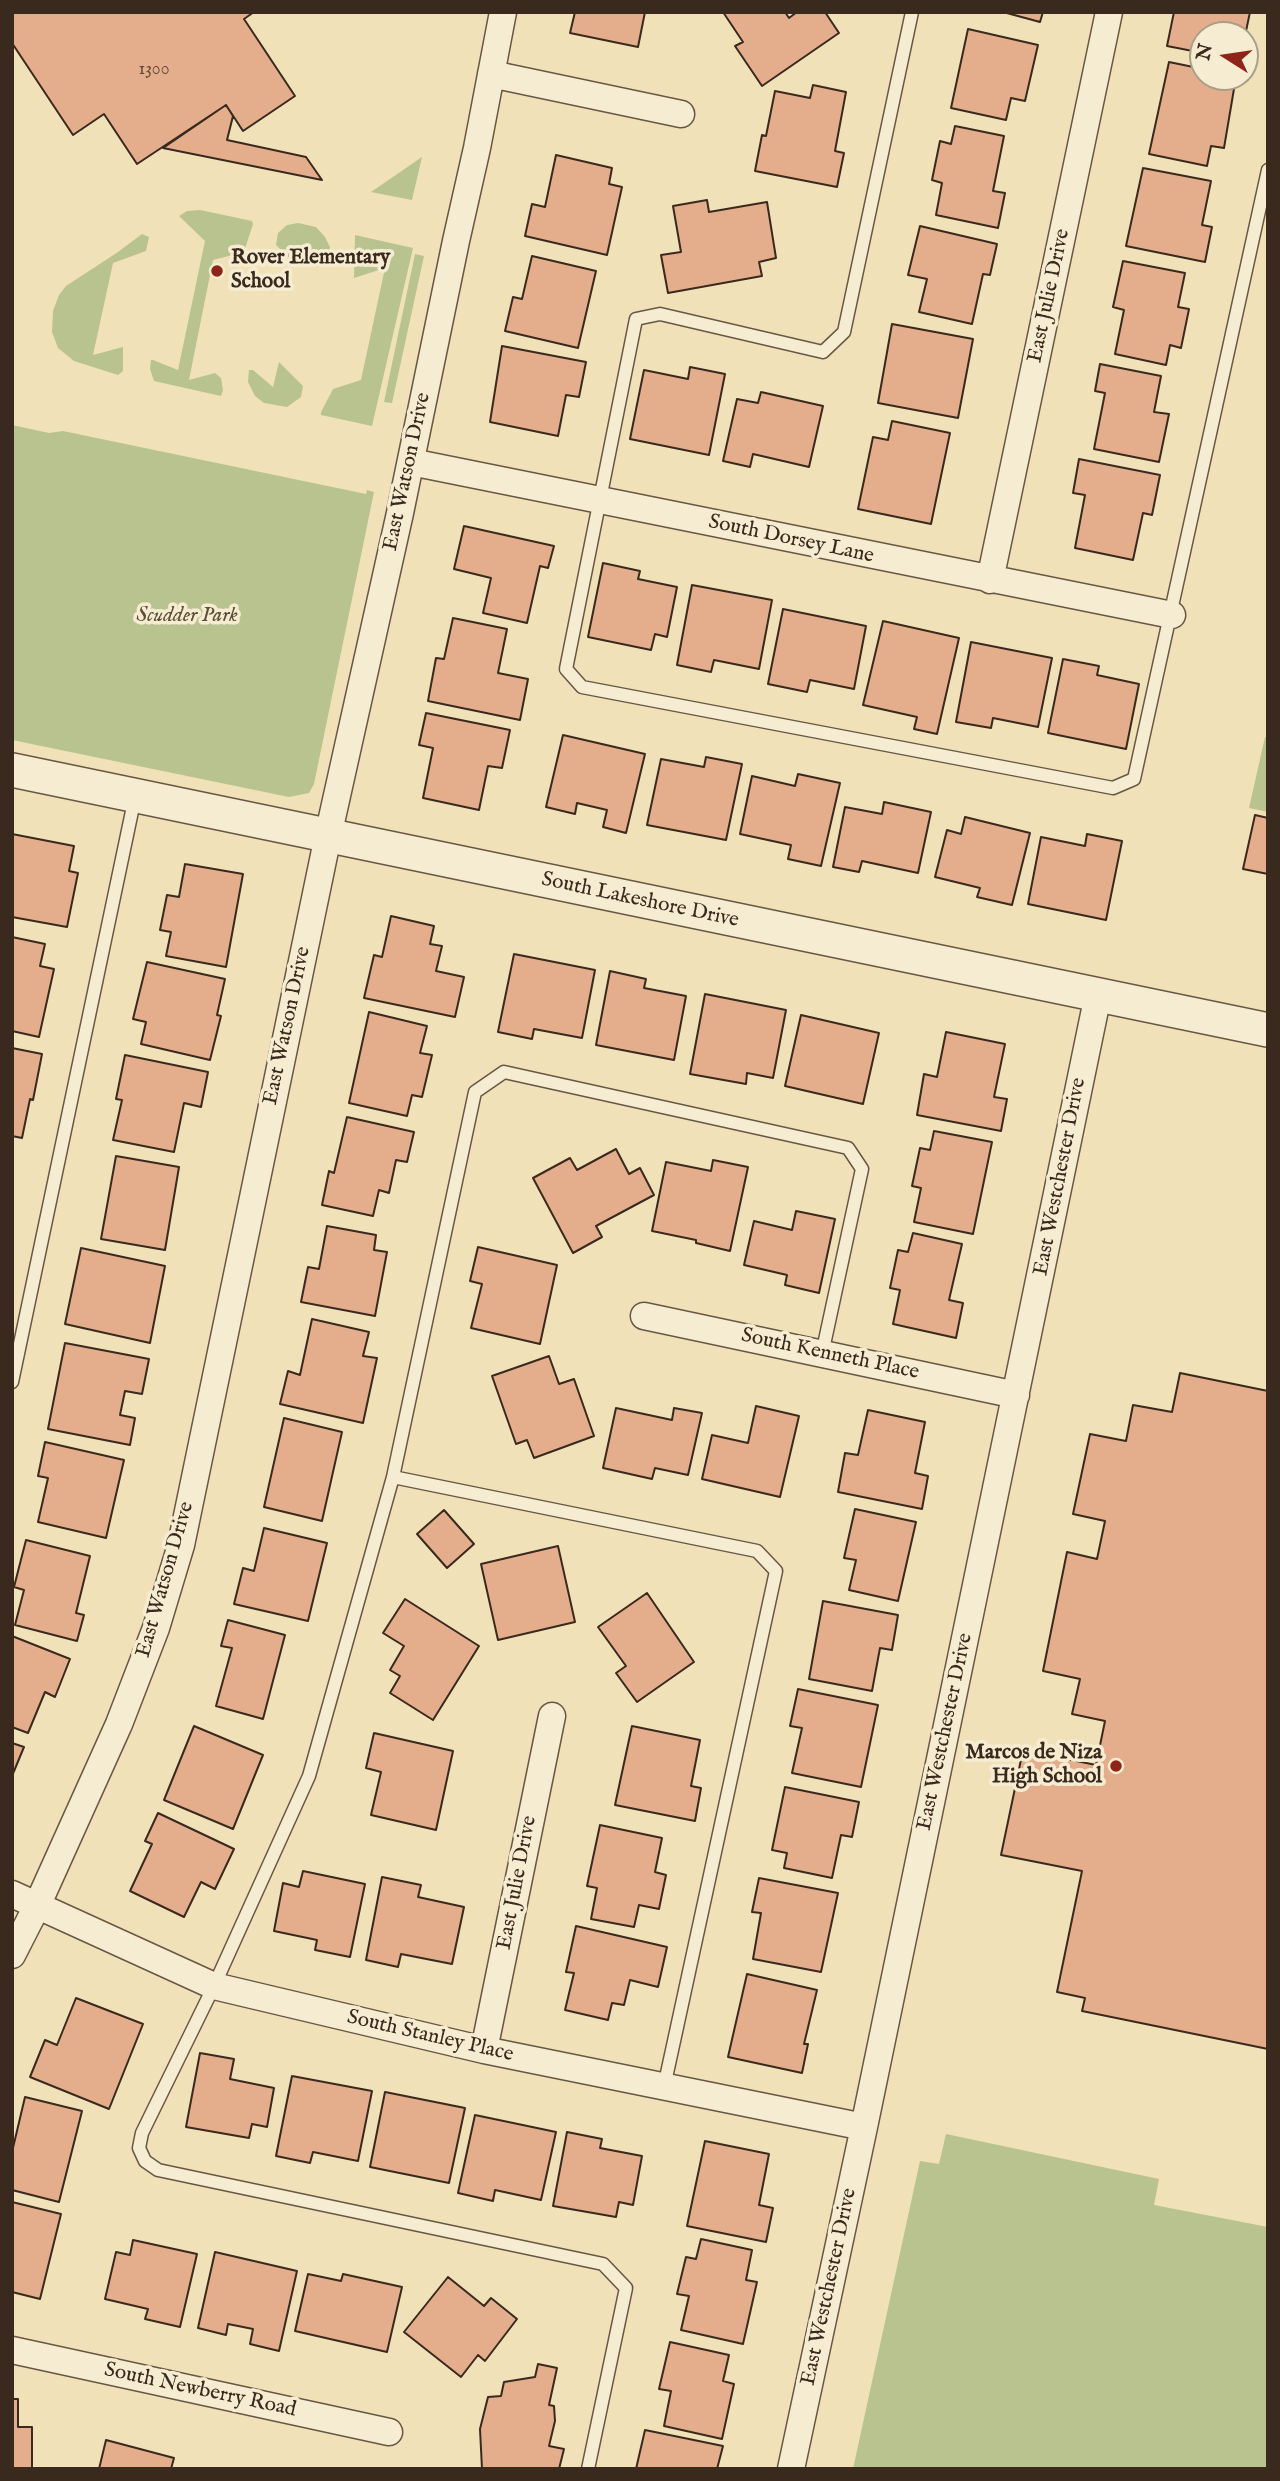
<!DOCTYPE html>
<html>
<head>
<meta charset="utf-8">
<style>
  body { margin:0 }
  #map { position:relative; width:1280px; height:2481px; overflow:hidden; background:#f1e1b8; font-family:"IM FELL English",serif }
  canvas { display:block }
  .frame { position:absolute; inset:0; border:14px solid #3a291d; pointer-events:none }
  .north { position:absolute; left:1189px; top:21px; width:70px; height:70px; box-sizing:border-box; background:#f6ecd1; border:2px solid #ab9e89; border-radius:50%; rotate:282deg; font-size:19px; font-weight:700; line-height:28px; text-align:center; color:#3a291d }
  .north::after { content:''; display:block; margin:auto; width:24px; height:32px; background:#8f2418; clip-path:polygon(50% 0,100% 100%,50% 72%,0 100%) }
</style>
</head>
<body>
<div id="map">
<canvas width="1280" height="2481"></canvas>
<div class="frame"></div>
<div class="north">N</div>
</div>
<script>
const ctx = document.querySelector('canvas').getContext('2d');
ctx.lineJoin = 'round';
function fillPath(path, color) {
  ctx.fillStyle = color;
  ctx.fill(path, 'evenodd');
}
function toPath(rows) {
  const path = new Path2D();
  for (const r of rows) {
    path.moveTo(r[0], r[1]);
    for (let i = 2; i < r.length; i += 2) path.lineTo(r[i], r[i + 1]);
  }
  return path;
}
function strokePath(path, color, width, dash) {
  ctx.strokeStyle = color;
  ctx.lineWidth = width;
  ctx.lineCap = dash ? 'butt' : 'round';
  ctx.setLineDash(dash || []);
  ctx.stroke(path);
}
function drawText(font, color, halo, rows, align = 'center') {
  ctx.font = font + ' "IM FELL English",serif';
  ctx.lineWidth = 7;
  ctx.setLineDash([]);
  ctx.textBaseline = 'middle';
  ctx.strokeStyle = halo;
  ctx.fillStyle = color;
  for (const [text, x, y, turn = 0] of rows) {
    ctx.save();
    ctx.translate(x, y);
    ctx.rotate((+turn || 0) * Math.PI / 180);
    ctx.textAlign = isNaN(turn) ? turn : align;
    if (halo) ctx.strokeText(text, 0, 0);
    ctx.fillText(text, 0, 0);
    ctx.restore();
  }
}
const green = toPath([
  [422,157,412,200,371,192],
  [200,210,252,221,253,224,244,252,213,260,189,380,215,373,221,378,223,390,221,396,154,381,150,369,151,360,153,360,178,370,205,241,179,216,187,211],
  [298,223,316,227,325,237,330,247,326,266,316,267,301,254,298,267,276,245,278,233,287,225],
  [142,234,149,237,146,251,113,263,93,355,123,347,123,371,118,375,74,361,58,348,52,332,53,311,59,295,66,286,118,252],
  [355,235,413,248,372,426,321,415,321,412,333,389,361,380,385,268,354,278],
  [415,254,424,256,392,403,384,402],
  [279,362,303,386,301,397,287,407,264,403,255,396,248,382,249,370,253,370,273,387],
  [12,425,49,433,63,431,366,494,367,490,374,492,314,784,309,793,289,797,12,740],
  [1265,737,1268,738,1268,812,1249,808],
  [946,2134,1159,2179,1154,2205,1268,2227,1268,2469,853,2469,920,2161,939,2164]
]);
const building = toPath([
  [12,12,254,12,244,19,295,96,243,131,226,105,137,164,104,114,73,135,12,43,12,12],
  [575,12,645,12,638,47,570,33,575,12],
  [723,12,785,12,789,18,797,12,825,12,839,33,762,86,735,46,743,42,723,12],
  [1003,12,1043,12,1040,22,1003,12],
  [1174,12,1250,12,1245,36,1203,35,1203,53,1167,46,1174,12],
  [968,29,1038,45,1025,101,1011,98,1006,120,951,108,968,29],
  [1169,62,1203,69,1203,77,1236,77,1224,148,1211,146,1207,166,1149,154,1169,62],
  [813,85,846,92,835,151,844,153,837,187,755,171,762,135,766,136,775,91,810,98,813,85],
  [226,105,233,116,227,140,306,157,322,180,163,148,226,105],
  [955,126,1004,136,993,191,1005,193,998,228,936,215,942,183,932,180,940,141,951,144,955,126],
  [556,155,612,168,609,184,622,187,607,255,525,236,532,204,545,207,556,155],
  [1143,168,1211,181,1202,225,1212,227,1205,262,1126,246,1143,168],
  [707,200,709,212,767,202,776,258,759,262,762,276,668,293,661,255,681,252,673,206,707,200],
  [920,226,997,244,990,275,983,274,972,324,919,312,927,279,908,275,920,226],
  [532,256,596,271,578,348,505,331,513,297,522,299,532,256],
  [1123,261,1185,273,1178,307,1189,309,1181,348,1170,345,1166,365,1115,354,1124,310,1113,307,1123,261],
  [892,324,973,339,958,418,878,403,892,324],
  [502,346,586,362,579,397,566,395,558,436,490,422,502,346],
  [1100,364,1161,376,1154,412,1169,414,1159,462,1094,449,1105,393,1095,391,1100,364],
  [690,367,725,374,709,455,630,439,644,370,688,379,690,367],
  [761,392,823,406,809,467,753,454,750,467,723,461,737,399,758,403,761,392],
  [892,421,950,433,931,524,858,509,873,437,888,440,892,421],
  [1079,459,1160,475,1152,515,1143,513,1133,560,1075,548,1085,495,1073,493,1079,459],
  [464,526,554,546,548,568,540,566,527,623,483,613,491,578,454,569,464,526],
  [603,563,640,571,638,579,677,587,667,637,655,634,651,650,588,637,603,563],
  [692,585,772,600,759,669,714,660,711,672,677,665,692,585],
  [783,609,866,626,854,689,810,680,807,692,768,684,783,609],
  [453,618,507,629,498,673,528,679,520,720,428,701,436,658,444,659,453,618],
  [883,621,959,638,937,734,914,729,917,717,863,705,883,621],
  [971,642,1052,658,1038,727,993,718,991,728,956,722,971,642],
  [1063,659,1099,666,1097,675,1139,684,1126,749,1048,733,1063,659],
  [426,713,510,730,502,768,488,766,479,810,423,798,433,748,419,745,426,713],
  [563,735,645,754,626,833,603,827,607,810,577,803,575,814,546,807,563,735],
  [706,757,742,764,726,840,647,825,661,759,704,767,706,757],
  [798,774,840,783,821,866,788,859,791,845,740,834,752,776,795,786,798,774],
  [884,802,931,812,918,873,862,861,859,872,833,867,845,807,882,814,884,802],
  [1255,815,1268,818,1268,874,1243,869,1255,815],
  [965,817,1030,833,1012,905,977,897,980,888,935,877,947,830,961,834,965,817],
  [12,834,74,846,69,871,78,873,67,927,12,917,12,834],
  [1087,834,1122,841,1106,920,1028,904,1041,837,1085,846,1087,834],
  [185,864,243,874,226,967,166,956,171,932,160,930,167,895,179,897,185,864],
  [391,916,434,926,430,944,442,946,436,971,464,977,455,1017,364,998,374,955,382,957,391,916],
  [12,937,45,944,40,966,54,969,39,1037,12,1031,12,937],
  [514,954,595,970,582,1038,534,1029,532,1039,498,1032,514,954],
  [147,962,225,979,217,1015,221,1016,210,1060,141,1044,146,1022,133,1019,147,962],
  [610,971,646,979,644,988,686,996,674,1060,596,1045,610,971],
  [705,994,786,1010,773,1078,747,1073,746,1084,690,1074,705,994],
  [369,1012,427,1026,420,1053,432,1055,422,1097,412,1095,407,1116,349,1103,369,1012],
  [801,1015,879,1033,863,1104,785,1086,801,1015],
  [946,1032,1005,1044,994,1097,1007,1099,1001,1131,917,1115,924,1074,937,1077,946,1032],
  [12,1048,42,1054,33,1100,30,1099,22,1138,12,1136,12,1048],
  [125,1055,208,1072,201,1107,184,1103,174,1152,113,1140,122,1100,116,1099,125,1055],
  [347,1117,414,1132,407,1162,396,1160,389,1193,379,1190,373,1216,322,1205,329,1171,334,1173,347,1117],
  [934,1131,992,1142,973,1234,914,1222,921,1188,912,1186,920,1148,930,1150,934,1131],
  [616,1149,629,1174,640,1168,654,1195,596,1226,602,1237,573,1253,533,1178,570,1158,577,1170,616,1149],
  [116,1156,179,1167,165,1250,101,1239,116,1156],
  [713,1160,748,1167,730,1251,696,1243,696,1240,652,1231,666,1162,711,1171,713,1160],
  [796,1211,835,1219,819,1293,785,1285,787,1275,744,1265,754,1221,792,1230,796,1211],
  [327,1226,376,1235,374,1250,387,1252,375,1316,301,1302,308,1267,319,1269,327,1226],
  [913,1233,962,1244,949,1300,963,1303,956,1338,893,1324,900,1290,890,1288,898,1250,908,1252,913,1233],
  [478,1247,557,1265,540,1344,471,1328,482,1284,470,1281,478,1247],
  [81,1248,165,1266,150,1343,65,1324,81,1248],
  [312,1319,369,1332,363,1356,377,1358,363,1423,280,1404,288,1371,300,1375,312,1319],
  [65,1343,149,1359,142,1394,125,1391,120,1415,135,1418,130,1445,48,1429,65,1343],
  [549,1356,559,1384,574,1379,594,1436,534,1458,527,1440,516,1444,492,1376,549,1356],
  [1180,1373,1268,1391,1268,2049,1082,2011,1085,1998,1057,1992,1082,1871,1001,1855,1023,1750,1096,1765,1105,1721,1072,1714,1080,1679,1043,1671,1067,1552,1097,1559,1105,1521,1073,1514,1090,1434,1126,1441,1133,1405,1172,1412,1180,1373],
  [756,1406,799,1416,780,1497,702,1479,712,1435,748,1443,756,1406],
  [616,1408,672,1420,674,1408,702,1413,688,1475,655,1468,652,1479,603,1468,616,1408],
  [868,1410,925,1422,915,1473,928,1476,922,1509,838,1492,845,1453,858,1455,868,1410],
  [284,1418,342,1432,322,1521,264,1507,284,1418],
  [45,1442,124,1460,106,1538,38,1522,48,1478,38,1476,45,1442],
  [855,1509,916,1522,898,1601,849,1590,856,1560,844,1558,855,1509],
  [444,1510,474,1544,447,1568,417,1534,444,1510],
  [264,1528,327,1543,308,1621,234,1604,243,1568,254,1571,264,1528],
  [26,1540,90,1556,76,1613,84,1615,77,1641,15,1625,24,1590,14,1587,26,1540],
  [558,1546,575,1622,498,1640,481,1564,558,1546],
  [647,1593,694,1662,637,1702,616,1673,626,1666,598,1627,647,1593],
  [405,1599,479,1646,433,1720,390,1693,400,1676,390,1670,404,1646,383,1633,405,1599],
  [823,1601,898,1615,892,1650,880,1648,872,1691,809,1679,823,1601],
  [228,1620,285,1635,263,1719,216,1706,232,1648,221,1646,228,1620],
  [12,1636,70,1659,55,1697,45,1692,28,1733,12,1727,12,1636],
  [798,1689,878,1705,861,1787,792,1773,802,1728,790,1726,798,1689],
  [194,1726,263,1755,233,1829,164,1800,194,1726],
  [632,1726,700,1740,691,1786,701,1788,695,1821,615,1805,632,1726],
  [374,1733,453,1751,436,1830,371,1815,381,1772,366,1768,374,1733],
  [12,1743,24,1747,12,1776,12,1743],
  [785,1787,859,1802,852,1837,841,1835,832,1878,784,1868,787,1853,772,1850,785,1787],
  [158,1813,234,1849,215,1889,201,1882,184,1917,130,1891,152,1844,145,1841,158,1813],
  [600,1825,662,1838,655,1872,666,1875,659,1909,639,1905,634,1927,591,1919,597,1888,587,1886,600,1825],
  [303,1871,365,1884,350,1957,315,1950,317,1940,274,1931,283,1883,299,1887,303,1871],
  [382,1877,421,1885,418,1897,464,1907,452,1964,401,1954,398,1967,366,1960,382,1877],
  [759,1878,838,1893,821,1972,753,1959,761,1913,752,1912,759,1878],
  [576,1926,667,1947,658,1987,630,1980,624,2005,612,2003,608,2020,565,2010,574,1973,566,1972,576,1926],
  [747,1974,817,1990,804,2044,808,2044,802,2073,728,2057,747,1974],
  [76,1998,143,2024,109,2109,30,2077,45,2040,57,2045,76,1998],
  [200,2053,234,2059,230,2079,274,2088,267,2127,252,2124,249,2138,186,2127,200,2053],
  [292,2076,372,2091,358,2161,313,2152,310,2163,276,2156,292,2076],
  [385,2092,465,2108,449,2183,370,2167,385,2092],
  [25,2097,82,2111,59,2202,12,2190,12,2152,25,2097],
  [475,2115,556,2132,541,2200,495,2190,493,2201,458,2193,475,2115],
  [567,2132,602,2139,600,2148,642,2156,633,2205,619,2202,616,2217,553,2206,567,2132],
  [705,2141,769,2154,759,2205,773,2208,766,2242,687,2226,705,2141],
  [12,2202,61,2214,40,2299,12,2292,12,2202],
  [701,2239,752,2250,746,2280,757,2282,743,2344,681,2330,689,2296,677,2294,686,2257,696,2259,701,2239],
  [133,2240,197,2254,180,2327,145,2319,148,2309,105,2299,116,2252,130,2255,133,2240],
  [215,2252,297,2271,279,2351,250,2344,253,2329,228,2324,226,2335,198,2328,215,2252],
  [308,2274,341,2281,343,2274,402,2287,387,2352,295,2331,308,2274],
  [448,2277,484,2306,491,2298,517,2319,485,2361,478,2355,461,2377,404,2332,448,2277],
  [670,2342,729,2355,723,2381,734,2384,722,2439,664,2426,671,2391,659,2389,670,2342],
  [538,2364,557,2368,549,2405,554,2406,555,2421,549,2446,564,2449,559,2469,482,2469,480,2429,488,2397,501,2396,504,2382,535,2377,538,2364],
  [12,2399,18,2399,18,2427,32,2427,32,2468,12,2469,12,2399],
  [645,2430,723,2446,717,2469,636,2469,645,2430],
  [106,2440,174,2458,171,2469,99,2469,106,2440]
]);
const service = toPath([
  [912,12,844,332,823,352,660,314,636,319,566,669,582,687,1113,788,1134,779,1268,170],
  [12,1382,135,797],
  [393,1477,757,1551,776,1571,664,2087],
  [588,2469,626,2288,603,2264,158,2170,145,2161,139,2148,142,2133,214,1986,309,1776,393,1477,475,1092,504,1072,848,1148,862,1169,822,1354]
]);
const minor = toPath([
  [491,74,681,114],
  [411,462,1172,615],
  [990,580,1109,12],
  [644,1316,1016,1395],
  [12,1894,214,1986,484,2050,864,2127],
  [12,1955,37,1906,119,1724,156,1628,181,1545,328,836,400,513,456,241,477,148,503,12],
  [484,2050,552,1716],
  [12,2350,389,2432],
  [791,2469,864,2127,1098,995]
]);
const tertiary = toPath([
  [12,770,1268,1030]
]);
const markers = [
  [217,271,7,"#8f2418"],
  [1116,1766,7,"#8f2418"]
];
const numberNames = [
  ["1300",154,70]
];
const poiNames = [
  ["Rover Elementary",231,259],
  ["School",231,283],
  ["Marcos de Niza",1102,1754,"right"],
  ["High School",1102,1778,"right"]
];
const streetNames = [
  ["East Julie Drive",1050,296,-78],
  ["East Watson Drive",408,472,-78],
  ["South Dorsey Lane",791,540,12],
  ["South Lakeshore Drive",640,901,12],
  ["East Watson Drive",288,1026,-78],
  ["East Westchester Drive",1061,1177,-79],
  ["South Kenneth Place",830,1355,12],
  ["East Watson Drive",166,1580,-74],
  ["East Westchester Drive",946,1732,-78],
  ["East Julie Drive",518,1883,-79],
  ["South Stanley Place",430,2037,13],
  ["East Westchester Drive",830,2287,-78],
  ["South Newberry Road",200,2391,12]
];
const parkNames = [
  ["Scudder Park",187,617]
];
fillPath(green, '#b8c390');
fillPath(building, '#e4ae8d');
strokePath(building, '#3a291d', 2);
strokePath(service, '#685744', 15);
strokePath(minor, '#685744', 29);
strokePath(tertiary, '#685744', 36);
strokePath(service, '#f6ecd1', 12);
strokePath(minor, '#f6ecd1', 26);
strokePath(tertiary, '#f6ecd1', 33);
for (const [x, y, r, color] of markers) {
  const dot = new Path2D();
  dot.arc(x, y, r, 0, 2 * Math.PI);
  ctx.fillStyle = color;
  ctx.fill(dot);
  strokePath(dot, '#f6ecd1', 2.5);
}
drawText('18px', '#644a39', null, numberNames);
drawText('bold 21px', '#3a291d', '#f6ecd1', poiNames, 'left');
drawText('21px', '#3a291d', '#f6ecd1', streetNames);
drawText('italic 21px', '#5a503a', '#f6ecd1', parkNames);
</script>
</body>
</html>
